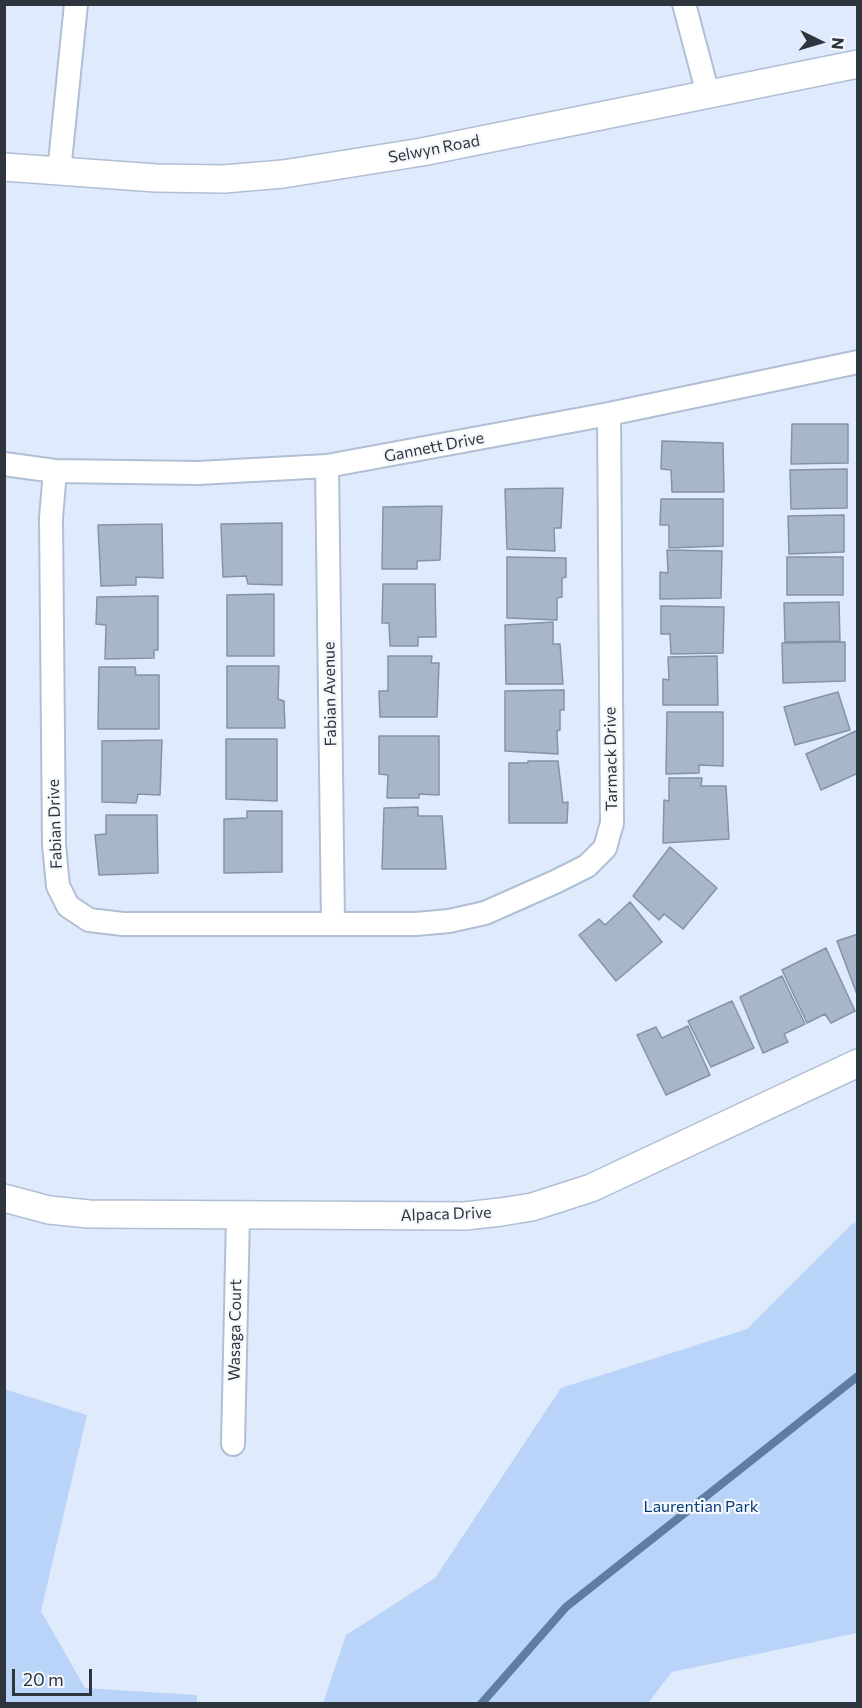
<!DOCTYPE html>
<html>
<head>
<meta charset="utf-8">
<style>
  body { margin:0 }
  #map { position:relative; width:862px; height:1708px; overflow:hidden; background:#dfebfc; font-family:Commissioner,sans-serif }
  canvas { display:block }
  .frame { position:absolute; inset:0; border:6px solid #2f353d; pointer-events:none }
  .north { position:absolute; left:790px; top:12px; width:60px; height:60px; -webkit-text-stroke:4px #f4f7fc; paint-order:stroke; rotate:95deg; font-size:16px; font-weight:700; line-height:24px; text-align:center; color:#2f353d }
  .north::after { content:''; display:block; margin:auto; width:21px; height:27px; background:#2f353d; clip-path:polygon(50% 0,100% 100%,50% 72%,0 100%) }
  .scale { position:absolute; left:12px; top:1669px; width:80px; height:27px; box-sizing:border-box; border:3px solid #2f353d; border-top:0; padding-left:8px; font-size:18px; line-height:21px; white-space:nowrap; color:#2f353d; -webkit-text-stroke:4px #f4f7fc; paint-order:stroke }
</style>
</head>
<body>
<div id="map">
<canvas width="862" height="1708"></canvas>
<div class="frame"></div>
<div class="north">N</div>
<div class="scale">20 m</div>
</div>
<script>
const ctx = document.querySelector('canvas').getContext('2d');
ctx.lineJoin = 'round';
function fillPath(path, color) {
  ctx.fillStyle = color;
  ctx.fill(path, 'evenodd');
}
function toPath(rows) {
  const path = new Path2D();
  for (const r of rows) {
    path.moveTo(r[0], r[1]);
    for (let i = 2; i < r.length; i += 2) path.lineTo(r[i], r[i + 1]);
  }
  return path;
}
function strokePath(path, color, width, dash) {
  ctx.strokeStyle = color;
  ctx.lineWidth = width;
  ctx.lineCap = dash ? 'butt' : 'round';
  ctx.setLineDash(dash || []);
  ctx.stroke(path);
}
function drawText(font, color, halo, rows, align = 'center') {
  ctx.font = font + ' Commissioner,sans-serif';
  ctx.lineWidth = 4.5;
  ctx.setLineDash([]);
  ctx.textBaseline = 'middle';
  ctx.strokeStyle = halo;
  ctx.fillStyle = color;
  for (const [text, x, y, turn = 0] of rows) {
    ctx.save();
    ctx.translate(x, y);
    ctx.rotate((+turn || 0) * Math.PI / 180);
    ctx.textAlign = isNaN(turn) ? turn : align;
    if (halo) ctx.strokeText(text, 0, 0);
    ctx.fillText(text, 0, 0);
    ctx.restore();
  }
}
const green = toPath([
  [857,1222,857,1633,672,1672,648,1703,323,1703,346,1635,435,1578,561,1388,747,1329,851,1225],
  [4,1389,87,1415,41,1611,85,1688,197,1695,197,1703,5,1703]
]);
const stream = toPath([
  [481,1704,566,1607,858,1376]
]);
const building = toPath([
  [792,424,848,424,848,463,791,464,792,424],
  [662,441,723,443,724,492,672,492,671,470,661,469,662,441],
  [847,469,847,508,791,509,790,470,847,469],
  [563,488,561,528,554,528,555,551,507,549,505,489,563,488],
  [661,499,723,499,723,546,669,548,669,525,660,525,661,499],
  [442,506,440,560,417,561,417,569,382,569,383,507,442,506],
  [844,515,844,552,789,554,788,516,844,515],
  [282,523,282,585,248,584,246,576,223,577,221,524,282,523],
  [162,524,163,578,136,577,136,585,101,586,98,525,162,524],
  [667,550,722,551,721,598,660,599,660,572,668,573,667,550],
  [507,557,566,558,566,577,562,578,562,597,557,598,557,620,507,618,507,557],
  [787,557,843,557,843,595,787,595,787,557],
  [383,584,435,584,436,637,418,637,418,646,390,646,389,623,382,623,383,584],
  [274,594,274,656,227,656,227,595,274,594],
  [158,596,158,650,154,650,154,658,105,659,106,625,96,624,97,597,158,596],
  [839,602,840,641,785,642,784,603,839,602],
  [661,606,724,607,723,653,671,654,670,634,661,634,661,606],
  [553,622,553,644,560,644,563,684,506,684,505,625,553,622],
  [845,642,845,681,783,683,782,643,845,642],
  [388,656,432,656,431,663,439,663,437,717,380,717,379,691,388,691,388,656],
  [717,656,718,705,663,705,663,679,669,680,668,657,717,656],
  [227,666,279,666,278,699,284,701,285,728,227,728,227,666],
  [99,667,135,667,136,675,159,675,159,729,98,729,99,667],
  [564,690,564,710,560,710,560,730,557,731,558,754,505,751,505,691,564,690],
  [838,692,850,730,795,745,784,707,838,692],
  [667,712,723,712,723,766,699,765,699,773,666,774,667,712],
  [858,730,858,773,821,790,806,754,858,730],
  [379,736,439,736,439,795,419,794,419,798,387,798,388,775,379,774,379,736],
  [226,739,277,739,277,801,226,799,226,739],
  [162,740,160,795,138,794,136,803,102,802,102,741,162,740],
  [528,761,558,761,563,803,568,802,567,823,509,823,509,763,528,763,528,761],
  [669,778,702,778,701,786,726,786,729,839,663,843,664,800,669,801,669,778],
  [418,807,418,816,442,816,446,869,382,869,384,808,418,807],
  [247,811,282,811,282,872,224,873,224,819,247,818,247,811],
  [106,815,157,815,158,873,99,875,95,835,106,834,106,815],
  [670,847,717,888,683,929,664,914,659,920,633,896,670,847],
  [630,902,662,942,616,981,579,935,599,919,605,925,630,902],
  [858,934,858,997,837,941,858,934],
  [826,948,855,1011,831,1023,825,1014,807,1023,782,970,826,948],
  [782,976,805,1024,784,1034,788,1042,763,1053,740,997,782,976],
  [732,1001,754,1048,711,1067,688,1021,732,1001],
  [688,1026,710,1075,666,1095,637,1035,656,1027,662,1038,688,1026]
]);
const minor = toPath([
  [684,4,708,94],
  [59,172,76,4],
  [4,464,55,471,198,473,327,466,609,414,858,362],
  [327,466,333,923],
  [55,471,51,518,54,845,58,886,68,906,89,920,123,924,416,924,449,921,485,913,555,882,587,866,605,848,612,823,609,414],
  [233,1444,238,1216]
]);
const tertiary = toPath([
  [4,167,156,178,224,179,283,174,422,152,858,64],
  [4,1198,49,1210,89,1214,465,1216,501,1212,532,1207,591,1188,858,1063]
]);
const streetNames = [
  ["Selwyn Road",434,149,-11],
  ["Gannett Drive",434,447,-11],
  ["Fabian Avenue",330,694,-91],
  ["Tarmack Drive",611,759,-91],
  ["Fabian Drive",55,824,-92],
  ["Alpaca Drive",446,1214,-2],
  ["Wasaga Court",235,1330,-89]
];
const parkNames = [
  ["Laurentian Park",701,1507]
];
fillPath(green, '#b9d4f8');
strokePath(stream, '#5f7ca4', 8);
fillPath(building, '#a7b6ca');
strokePath(building, '#8593a7', 1.5);
strokePath(minor, '#b0bfd3', 26);
strokePath(tertiary, '#b0bfd3', 30);
strokePath(minor, '#fff', 22);
strokePath(tertiary, '#fff', 27);
drawText('16px', '#2f353d', '#f4f7fc', streetNames);
drawText('16px', '#043a7a', '#f4f7fc', parkNames);
</script>
</body>
</html>
